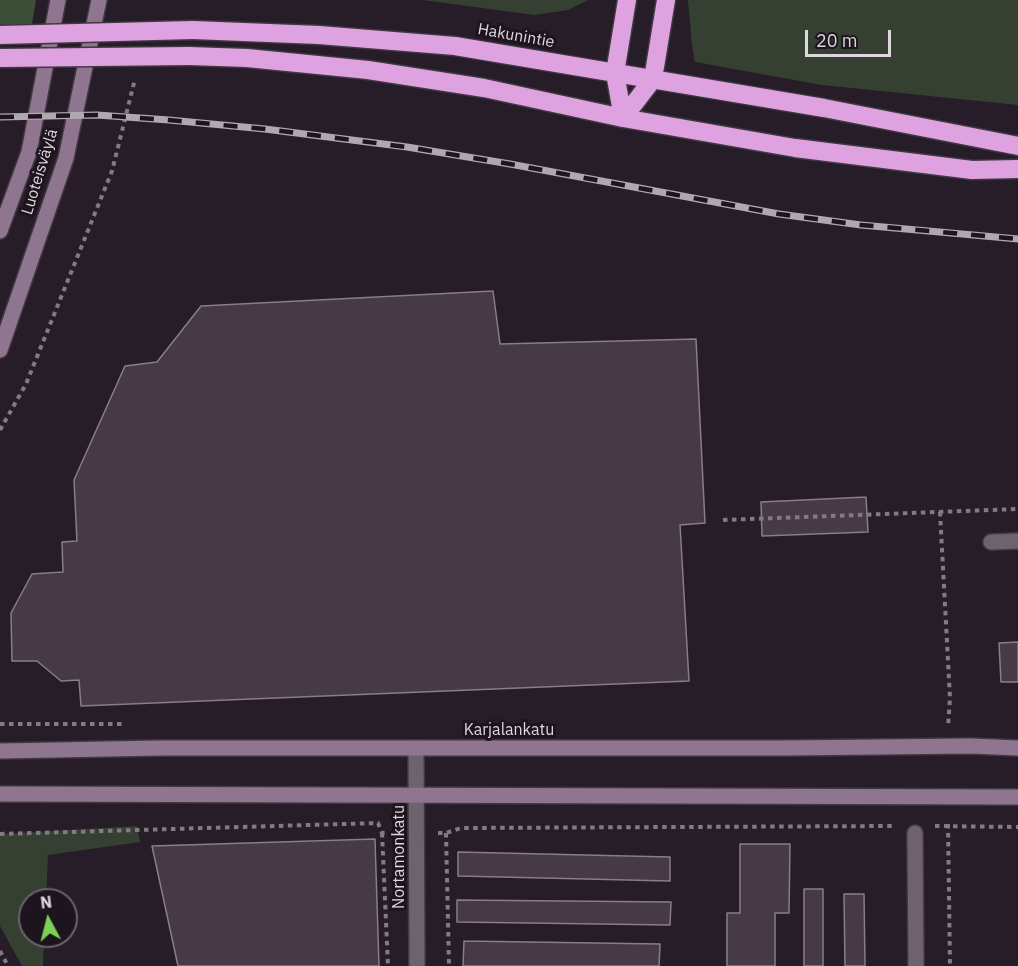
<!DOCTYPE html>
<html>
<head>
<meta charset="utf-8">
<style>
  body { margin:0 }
  #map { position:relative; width:1018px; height:966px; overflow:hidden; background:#271d28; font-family:"IBM Plex Sans",sans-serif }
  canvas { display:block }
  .north { position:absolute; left:18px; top:888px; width:60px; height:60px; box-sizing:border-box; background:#1e141e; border:2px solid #6b626b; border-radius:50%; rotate:353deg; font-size:16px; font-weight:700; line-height:24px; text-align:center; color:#ded7de }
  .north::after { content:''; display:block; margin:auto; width:21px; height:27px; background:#79d157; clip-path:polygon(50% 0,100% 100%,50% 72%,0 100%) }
  .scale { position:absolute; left:805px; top:30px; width:86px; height:27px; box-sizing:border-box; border:3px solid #ded7de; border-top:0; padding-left:8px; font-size:18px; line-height:21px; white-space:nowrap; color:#ded7de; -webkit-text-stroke:4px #1e141e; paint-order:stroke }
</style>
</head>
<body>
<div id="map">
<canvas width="1018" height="966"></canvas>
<div class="north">N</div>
<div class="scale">20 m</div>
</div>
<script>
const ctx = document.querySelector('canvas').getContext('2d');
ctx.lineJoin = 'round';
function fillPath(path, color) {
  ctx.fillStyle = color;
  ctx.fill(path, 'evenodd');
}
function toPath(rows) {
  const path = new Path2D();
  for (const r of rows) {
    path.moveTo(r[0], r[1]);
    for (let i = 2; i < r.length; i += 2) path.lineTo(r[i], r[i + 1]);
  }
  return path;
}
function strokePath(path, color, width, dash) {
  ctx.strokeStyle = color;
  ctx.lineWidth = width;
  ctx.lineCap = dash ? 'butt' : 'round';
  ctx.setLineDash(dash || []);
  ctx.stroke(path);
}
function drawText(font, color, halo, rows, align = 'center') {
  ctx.font = font + ' "IBM Plex Sans",sans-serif';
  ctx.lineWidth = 6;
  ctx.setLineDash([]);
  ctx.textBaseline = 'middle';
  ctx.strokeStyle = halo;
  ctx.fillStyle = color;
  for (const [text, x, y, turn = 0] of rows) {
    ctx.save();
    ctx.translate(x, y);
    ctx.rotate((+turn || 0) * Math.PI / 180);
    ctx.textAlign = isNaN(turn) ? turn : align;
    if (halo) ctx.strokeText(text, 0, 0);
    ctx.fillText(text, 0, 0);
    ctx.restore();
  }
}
const green = toPath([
  [423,0,588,0,568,10,534,15],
  [688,0,1018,0,1018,105,822,85,695,62,692,46],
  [137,826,140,842,48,855,46,900,30,900,30,936,44,936,43,966,22,966,0,926,0,834]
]);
const forest = toPath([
  [0,0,36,0,32,24,0,26]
]);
const building = toPath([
  [493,291,500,344,696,339,705,523,680,525,689,681,81,706,79,680,61,681,37,661,12,661,11,613,32,574,63,572,62,542,77,541,74,480,125,366,157,362,201,306,493,291],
  [866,497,868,532,762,536,761,502,866,497],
  [1018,642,1018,682,1001,682,999,643,1018,642],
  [375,839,379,966,178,966,152,846,375,839],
  [740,844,790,844,789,913,775,913,775,966,727,966,727,913,740,913,740,844],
  [458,852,670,857,670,881,458,876,458,852],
  [804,889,823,889,823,966,804,966,804,889],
  [844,894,864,894,865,966,845,966,844,894],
  [457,900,671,902,670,925,457,922,457,900],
  [464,941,660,944,659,966,463,966,464,941]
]);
const path = toPath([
  [0,430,26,384,112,171,135,79],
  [940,512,950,698,948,727],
  [723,520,1018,509],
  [0,724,125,724],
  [948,824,950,966],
  [935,826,1018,827],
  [382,833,388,966],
  [438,833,446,833,461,828,894,826],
  [446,833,449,966],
  [0,834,378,823,382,833,397,833],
  [0,951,8,966]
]);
const lane = toPath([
  [991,542,1018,541]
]);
const street = toPath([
  [416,748,417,966],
  [915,833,916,966]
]);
const secondary = toPath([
  [0,231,29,152,58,0],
  [0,350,66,158,99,0],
  [0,751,161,748,784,748,971,746,1018,748],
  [0,794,1018,797]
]);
const highway = toPath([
  [193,30,319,35,455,46,824,108,1018,146],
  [189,56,247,58,368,70,484,88,623,118,795,148,972,170,1018,169],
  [623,118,653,79,666,0],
  [623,118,615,73,627,0]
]);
const rail = toPath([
  [0,117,97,115,169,120,265,129,407,147,510,164,779,214,861,225,1018,239]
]);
const highwayBridge = toPath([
  [0,35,193,30],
  [0,58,189,56]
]);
const streetNames = [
  ["Hakunintie",516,36,10],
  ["Luoteisväylä",40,172,-73],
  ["Karjalankatu",509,730],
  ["Nortamonkatu",399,857,-90]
];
fillPath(green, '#354032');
fillPath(forest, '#3e4f38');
fillPath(building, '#453a46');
strokePath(building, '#8a7d8a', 1.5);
strokePath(lane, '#413941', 18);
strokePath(street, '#413941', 18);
strokePath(secondary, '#413941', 18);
strokePath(highway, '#413941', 21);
strokePath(path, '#837a83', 4, [4.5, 4.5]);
strokePath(lane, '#6e626e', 15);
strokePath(street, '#6e626e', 15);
strokePath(secondary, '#8f7590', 15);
strokePath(highway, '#dda2df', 18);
strokePath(rail, '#b0a8b0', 7);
strokePath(rail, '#1e141e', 4.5, [14]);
strokePath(highwayBridge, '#413941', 21, []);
strokePath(highwayBridge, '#dda2df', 18);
drawText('16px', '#ded7de', '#1e141e', streetNames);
</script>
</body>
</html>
